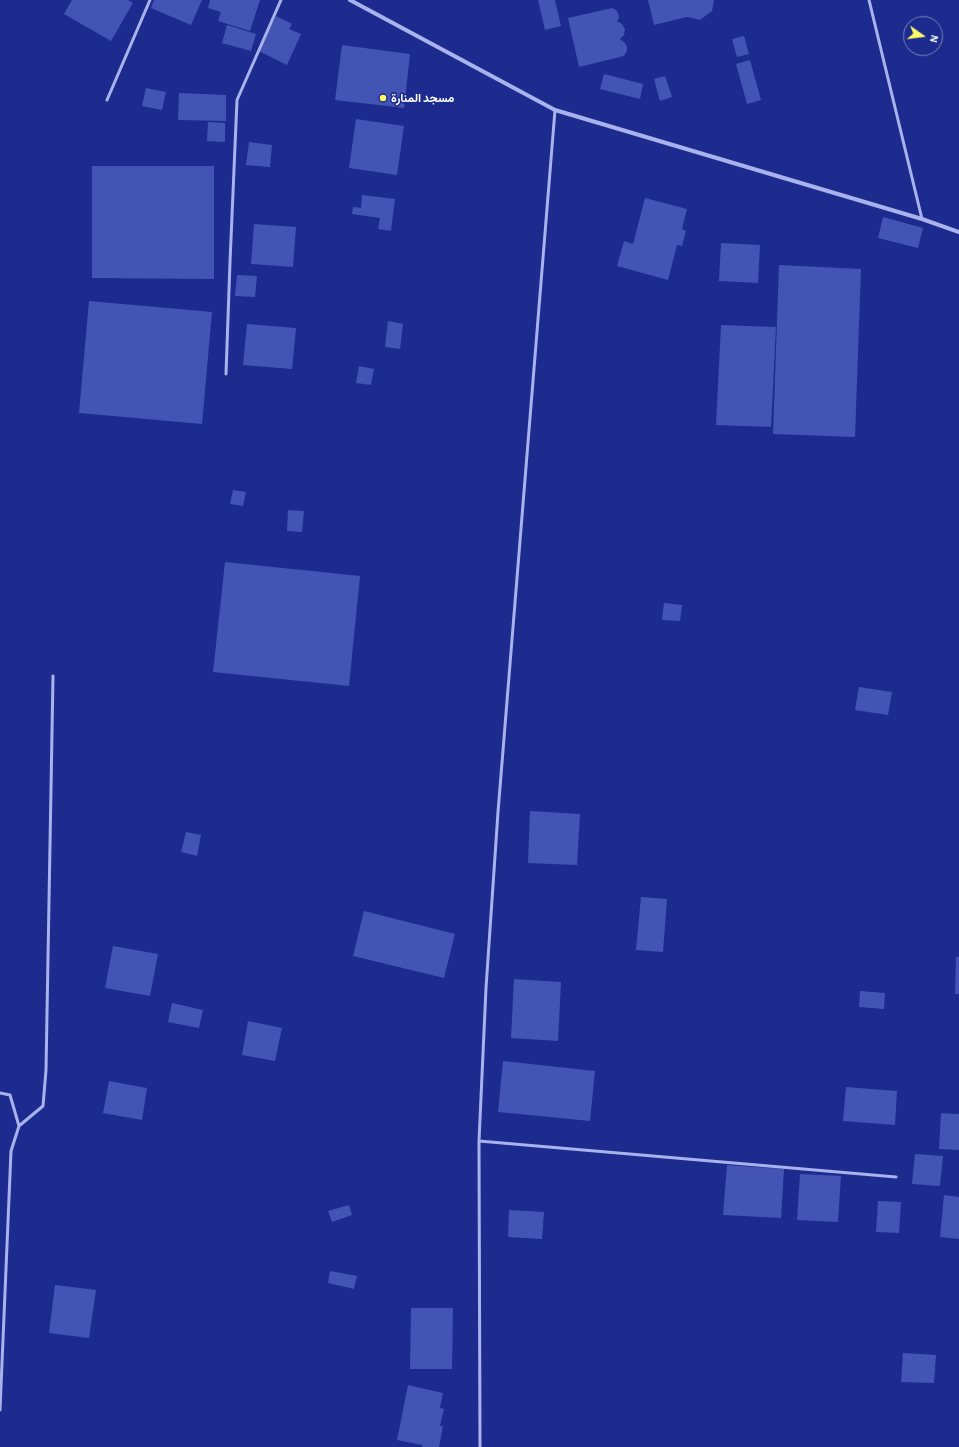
<!DOCTYPE html>
<html>
<head>
<meta charset="utf-8">
<style>
  body { margin:0 }
  #map { position:relative; width:959px; height:1447px; overflow:hidden; background:#1c2b8d; font-family:"Alegreya Sans",sans-serif }
  canvas { display:block }
  .north { position:absolute; left:903px; top:16px; width:40px; height:40px; box-sizing:border-box; background:#1c2b8d; border:1px solid #7780bb; border-radius:50%; rotate:104deg; font-size:11px; font-weight:700; line-height:16px; text-align:center; color:#fff }
  .north::after { content:''; display:block; margin:auto; width:14px; height:18px; background:#fcfe65; clip-path:polygon(50% 0,100% 100%,50% 72%,0 100%) }
</style>
</head>
<body>
<div id="map">
<canvas width="959" height="1447"></canvas>
<div class="north">N</div>
</div>
<script>
const ctx = document.querySelector('canvas').getContext('2d');
ctx.lineJoin = 'round';
function fillPath(path, color) {
  ctx.fillStyle = color;
  ctx.fill(path, 'evenodd');
}
function toPath(rows) {
  const path = new Path2D();
  for (const r of rows) {
    path.moveTo(r[0], r[1]);
    for (let i = 2; i < r.length; i += 2) path.lineTo(r[i], r[i + 1]);
  }
  return path;
}
function strokePath(path, color, width, dash) {
  ctx.strokeStyle = color;
  ctx.lineWidth = width;
  ctx.lineCap = dash ? 'butt' : 'round';
  ctx.setLineDash(dash || []);
  ctx.stroke(path);
}
function drawText(font, color, halo, rows, align = 'center') {
  ctx.font = font + ' "Alegreya Sans",Vazirmatn,sans-serif';
  ctx.lineWidth = 3;
  ctx.setLineDash([]);
  ctx.textBaseline = 'middle';
  ctx.strokeStyle = halo;
  ctx.fillStyle = color;
  for (const [text, x, y, turn = 0] of rows) {
    ctx.save();
    ctx.translate(x, y);
    ctx.rotate((+turn || 0) * Math.PI / 180);
    ctx.textAlign = isNaN(turn) ? turn : align;
    if (halo) ctx.strokeText(text, 0, 0);
    ctx.fillText(text, 0, 0);
    ctx.restore();
  }
}
const building = toPath([
  [72,0,128,0,133,3,111,41,64,14],
  [154,0,202,0,191,25,151,8],
  [210,0,260,0,250,31,218,21,221,12,208,8],
  [538,0,555,0,561,26,545,30],
  [648,0,714,0,712,11,700,20,687,17,654,25],
  [612,8,616,10,618,13,619,18,617,21,622,24,625,29,624,35,620,39,624,42,627,46,627,51,624,56,579,67,568,18],
  [276,16,292,24,289,29,301,34,287,65,259,51],
  [227,25,256,34,251,51,222,43],
  [744,36,749,54,737,57,732,39],
  [342,45,410,54,404,108,335,100],
  [750,60,761,100,747,104,736,64],
  [604,74,643,84,640,99,600,89],
  [665,76,672,97,660,101,654,79],
  [146,88,166,92,162,110,142,106],
  [179,93,226,95,226,121,178,120],
  [356,119,404,126,397,175,349,168],
  [208,122,225,123,225,142,207,141],
  [249,142,272,145,270,167,246,165],
  [92,166,214,166,214,279,92,278],
  [362,195,395,199,391,231,378,229,380,218,352,214,353,207,361,208],
  [645,198,687,209,682,229,686,231,682,246,677,245,668,280,617,266,624,241,633,244],
  [883,217,923,228,918,248,878,238],
  [254,224,296,227,293,267,251,264],
  [721,243,760,245,758,283,719,281],
  [779,265,861,269,855,437,773,434],
  [237,275,257,276,255,297,235,296],
  [89,301,212,312,202,424,79,413],
  [388,321,403,324,400,349,385,347],
  [247,324,296,328,292,369,243,365],
  [721,325,776,327,771,427,716,425],
  [359,366,374,369,371,385,356,383],
  [233,490,246,492,243,506,230,504],
  [288,510,304,511,302,532,287,531],
  [225,562,360,576,349,686,213,672],
  [664,603,682,605,680,621,662,620],
  [859,687,892,692,888,715,855,710],
  [530,811,580,814,577,865,528,863],
  [186,832,201,835,197,856,181,852],
  [641,897,667,899,663,952,636,950],
  [364,911,455,934,444,978,353,956],
  [113,946,158,954,150,996,105,988],
  [956,957,959,957,959,994,955,994],
  [514,979,561,982,558,1041,511,1038],
  [860,991,885,993,884,1009,859,1007],
  [172,1003,203,1010,199,1028,168,1022],
  [248,1021,282,1028,275,1061,242,1055],
  [503,1061,595,1071,590,1121,498,1112],
  [109,1081,147,1088,142,1120,103,1113],
  [846,1087,897,1091,895,1125,843,1121],
  [941,1113,959,1114,959,1150,939,1149],
  [915,1154,943,1156,940,1186,912,1184],
  [727,1165,784,1169,781,1218,723,1215],
  [800,1174,841,1176,838,1222,797,1220],
  [944,1195,959,1197,959,1239,940,1237],
  [878,1201,901,1202,899,1233,876,1232],
  [349,1205,352,1215,332,1222,328,1211],
  [509,1210,544,1212,542,1239,508,1237],
  [330,1271,357,1276,354,1289,328,1283],
  [55,1285,96,1290,89,1338,49,1333],
  [411,1308,453,1308,452,1369,410,1369],
  [903,1353,936,1355,934,1383,901,1382],
  [408,1385,443,1393,440,1408,444,1409,440,1426,443,1426,439,1447,422,1447,422,1445,397,1440]
]);
const lane = toPath([
  [869,0,922,219],
  [107,100,150,0],
  [226,374,230,262,237,100,281,0],
  [0,1093,10,1095,19,1126],
  [479,1141,896,1177],
  [0,1410,11,1151,19,1126,43,1106,46,1070,53,676],
  [480,1447,479,1141,486,988,498,812,555,110]
]);
const street = toPath([
  [350,0,555,110,922,219,959,232]
]);
const markers = [
  [383,98,4,"#fcfe65"]
];
const poiNames = [
  ["مسجد المنارة",391,98]
];
fillPath(building, '#4454b5');
strokePath(lane, '#a8b3ed', 3);
strokePath(street, '#a8b3ed', 4);
for (const [x, y, r, color] of markers) {
  const dot = new Path2D();
  dot.arc(x, y, r, 0, 2 * Math.PI);
  ctx.fillStyle = color;
  ctx.fill(dot);
  strokePath(dot, '#1c2b8d', 1.5);
}
drawText('bold 12px', '#fff', '#1c2b8d', poiNames, 'left');
</script>
</body>
</html>
